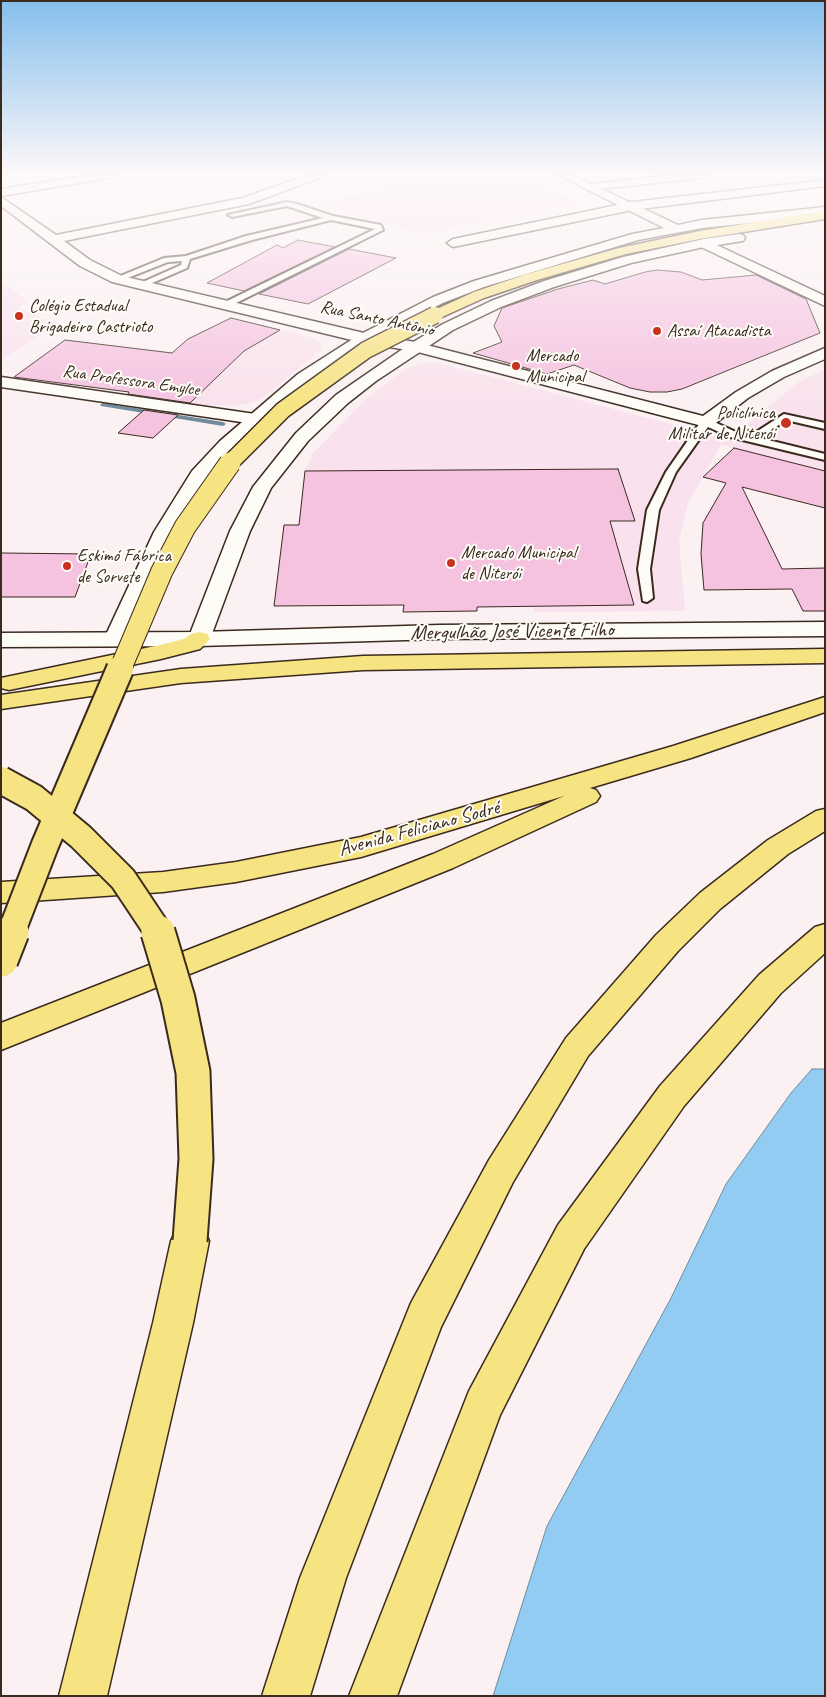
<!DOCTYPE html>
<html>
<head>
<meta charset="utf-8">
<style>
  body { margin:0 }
  #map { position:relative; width:826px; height:1697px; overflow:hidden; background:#fbf0f2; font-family:Caveat,sans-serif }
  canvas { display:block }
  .frame { position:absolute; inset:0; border:2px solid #3b2a1e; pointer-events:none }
</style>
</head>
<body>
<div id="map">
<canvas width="826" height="1697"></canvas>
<div class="frame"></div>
</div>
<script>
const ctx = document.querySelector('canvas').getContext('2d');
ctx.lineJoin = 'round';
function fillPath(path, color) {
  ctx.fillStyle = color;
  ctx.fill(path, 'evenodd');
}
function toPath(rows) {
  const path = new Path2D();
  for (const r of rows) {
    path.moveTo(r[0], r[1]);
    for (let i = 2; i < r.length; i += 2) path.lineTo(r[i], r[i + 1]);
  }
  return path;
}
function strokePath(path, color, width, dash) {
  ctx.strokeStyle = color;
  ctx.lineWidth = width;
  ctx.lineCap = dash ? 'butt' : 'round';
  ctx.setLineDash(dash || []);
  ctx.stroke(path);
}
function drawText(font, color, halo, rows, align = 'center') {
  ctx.font = font + ' Caveat,sans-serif';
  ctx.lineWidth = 4;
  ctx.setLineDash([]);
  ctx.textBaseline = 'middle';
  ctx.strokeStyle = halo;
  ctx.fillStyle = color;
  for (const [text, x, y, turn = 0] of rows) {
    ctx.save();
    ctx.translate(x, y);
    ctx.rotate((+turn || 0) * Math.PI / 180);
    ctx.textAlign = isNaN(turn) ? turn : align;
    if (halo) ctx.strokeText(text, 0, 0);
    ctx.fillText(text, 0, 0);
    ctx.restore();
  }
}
const built = toPath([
  [405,175,521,175,578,203,422,234,319,205,386,187,420,182,416,178,410,179],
  [1,284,4,284,28,301,18,308,57,324,1,361],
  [231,317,310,337,321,342,322,349,267,395,257,401,242,405,206,406,127,395,188,339],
  [427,362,439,363,728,439,800,381,825,369,825,471,721,445,688,503,679,541,685,611,534,612,533,606,477,607,477,611,403,612,403,605,282,606,275,602,284,525,299,525,305,471,313,453,367,398,407,368]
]);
const water = toPath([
  [812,1069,825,1069,825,1696,493,1696,547,1526,670,1300,726,1184,791,1093,812,1069]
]);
const stream = toPath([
  [103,403,223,422,226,424,223,426,101,406,100,405,103,403]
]);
const building = toPath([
  [298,240,335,247,244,291,207,283,277,245,283,248,298,240],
  [349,249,396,258,308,304,259,294,349,249],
  [657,270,681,272,702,280,756,275,806,299,820,333,682,389,667,392,650,392,630,388,574,365,547,374,473,353,502,342,494,326,502,308,558,289,593,280,605,284,645,272,657,270],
  [231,318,280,330,244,351,190,403,128,394,129,392,14,377,65,340,172,353,188,339,231,318],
  [144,410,178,415,153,438,118,433,144,410],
  [734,448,825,471,825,508,742,487,782,569,825,568,825,611,803,611,792,589,704,590,701,554,703,523,726,483,703,477,734,448],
  [618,469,635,521,610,521,634,605,477,607,477,611,403,612,404,605,274,606,284,525,299,525,305,471,618,469],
  [1,553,91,554,75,597,1,597,1,553]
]);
const service = toPath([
  [287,202,297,204,333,216,381,225,383,230,226,308,223,307,223,303,375,229,331,220,252,240,190,259,187,268,143,287,136,285,181,265,182,261,168,262,120,281,113,279,164,258,186,256,246,236,323,218,287,206,232,217,228,215,287,202],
  [784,414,825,423,825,429,786,420,760,438,825,454,825,460,730,437,708,427,676,472,659,510,650,569,653,598,647,602,643,601,638,569,647,510,666,472,702,420,710,420,738,433,750,436,784,414]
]);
const minor = toPath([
  [308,175,324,175,322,177,249,204,64,241,90,260,122,276,364,333,415,342,703,416,736,392,772,371,825,348,825,359,784,377,748,398,712,426,706,427,414,351,364,343,112,282,80,266,1,206,1,197,56,235,242,198,308,175],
  [672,175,707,175,701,178,590,190,584,187,590,184,672,175],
  [825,180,825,186,632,210,453,247,447,243,453,239,632,202,825,180],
  [704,239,825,296,825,306,699,246,698,243,704,239],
  [1,377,255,414,261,415,264,419,261,423,255,424,1,387,1,377]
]);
const tertiary = toPath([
  [558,175,572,175,678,225,702,220,825,207,825,215,702,228,638,240,484,287,443,303,369,341,310,380,232,449,206,479,174,532,126,639,123,644,115,646,107,644,104,639,154,532,192,471,220,441,298,374,359,335,433,297,474,281,632,234,664,228,558,175],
  [739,234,743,235,745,238,743,241,704,247,631,263,554,287,501,307,453,330,376,381,348,403,308,441,271,488,250,531,210,639,207,644,199,646,191,644,188,639,230,531,253,487,296,433,336,395,410,344,443,324,491,301,544,281,623,257,704,239,739,234]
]);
const secondary = toPath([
  [90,175,115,175,109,178,1,196,1,189,90,175],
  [825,622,825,636,440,639,199,646,1,647,1,633,199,632,440,625,825,622]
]);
const primary = toPath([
  [825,697,825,712,691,758,590,788,596,790,600,796,596,802,453,868,1,1050,1,1023,433,854,564,796,361,857,236,882,163,892,1,903,1,882,163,872,236,862,361,837,673,746,825,697]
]);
const motorway = toPath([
  [825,211,825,219,700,239,626,254,537,280,484,298,440,318,430,318,428,315,430,312,474,292,527,274,619,248,700,231,825,211],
  [199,632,207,634,210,639,200,649,161,659,9,690,1,688,1,678,160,645,184,639,191,634,199,632],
  [825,649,825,663,363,670,181,683,1,709,1,695,181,669,363,656,825,649],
  [825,809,825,831,788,854,720,909,678,951,588,1056,513,1182,441,1327,346,1578,310,1696,262,1696,300,1578,411,1303,489,1160,566,1038,656,935,700,893,768,840,816,811,825,809],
  [825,924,825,953,781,993,684,1106,584,1249,500,1415,397,1696,349,1696,469,1391,558,1225,660,1086,759,975,815,927,825,924],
  [190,1223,203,1229,209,1241,193,1323,107,1696,59,1696,153,1323,171,1241,177,1229,190,1223]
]);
const motorwayBridgeFar3 = toPath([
  [229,464,283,410,366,350,435,315]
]);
const motorwayBridgeFar2 = toPath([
  [120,670,162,571,185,527,230,463]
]);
const motorwayBridgeFar1 = toPath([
  [1,780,34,798,81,837,123,879,159,933],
  [11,933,45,845,120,669]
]);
const motorwayBridge = toPath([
  [158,932,178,999,193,1072,196,1159,190,1241],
  [1,960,12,932]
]);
const markers = [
  [19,316,5,"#c8321e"],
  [657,331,5,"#c8321e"],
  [516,366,5,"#c8321e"],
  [786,423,6,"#c8321e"],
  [451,563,5,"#c8321e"],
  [67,566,5,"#c8321e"]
];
const farPoinames = [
  ["Colégio Estadual",29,306],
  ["Brigadeiro Castrioto",29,327],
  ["Assaí Atacadista",667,331],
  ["Mercado",526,356],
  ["Municipal",526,377],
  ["Policlínica",775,413,"right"],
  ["Militar de Niterói",775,434,"right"],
  ["Mercado Municipal",461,553],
  ["de Niterói",461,574],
  ["Eskimó Fábrica",77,556],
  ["de Sorvete",77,577]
];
const farStreetnames = [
  ["Rua Santo Antônio",377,319,12],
  ["Rua Professora Emylce",131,381,8]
];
const streetNames = [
  ["Mergulhão José Vicente Filho",512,632,-1],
  ["Avenida Feliciano Sodré",419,829,-15]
];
fillPath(built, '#f9e2ed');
fillPath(water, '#92ccf2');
strokePath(water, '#6f8b9d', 1);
fillPath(stream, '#6f8b9d');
fillPath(building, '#f5c2e0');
strokePath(building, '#3b2a1e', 1);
strokePath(service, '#3b2a1e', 4);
strokePath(minor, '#3b2a1e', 3);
strokePath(tertiary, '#3b2a1e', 3);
strokePath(secondary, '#3b2a1e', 3);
strokePath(primary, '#3b2a1e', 3);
strokePath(motorway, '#3b2a1e', 3);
fillPath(service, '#fdfcf7');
fillPath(minor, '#fdfcf7');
fillPath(tertiary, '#fdfcf7');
fillPath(secondary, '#fdfcf7');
fillPath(primary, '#f6e381');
fillPath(motorway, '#f6e381');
strokePath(motorwayBridgeFar3, '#3b2a1e', 19, []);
strokePath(motorwayBridgeFar2, '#3b2a1e', 23, []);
strokePath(motorwayBridgeFar1, '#3b2a1e', 30, []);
strokePath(motorwayBridge, '#3b2a1e', 37, []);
strokePath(motorwayBridgeFar3, '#f6e381', 16);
strokePath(motorwayBridgeFar2, '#f6e381', 21);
strokePath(motorwayBridgeFar1, '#f6e381', 26);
strokePath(motorwayBridge, '#f6e381', 33);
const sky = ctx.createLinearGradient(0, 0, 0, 412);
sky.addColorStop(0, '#85beec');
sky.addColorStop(0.42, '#fdf8f9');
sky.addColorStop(1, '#fdf8f900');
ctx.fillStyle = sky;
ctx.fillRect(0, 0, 826, 412);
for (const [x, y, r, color] of markers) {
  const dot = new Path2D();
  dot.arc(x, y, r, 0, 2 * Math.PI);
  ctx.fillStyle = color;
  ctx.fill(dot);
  strokePath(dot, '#fdfcf7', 2);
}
drawText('18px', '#3b2a1e', '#fdfcf7', farPoinames, 'left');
drawText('18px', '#3b2a1e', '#fdfcf7', farStreetnames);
drawText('21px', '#3b2a1e', '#fdfcf7', streetNames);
</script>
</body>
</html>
